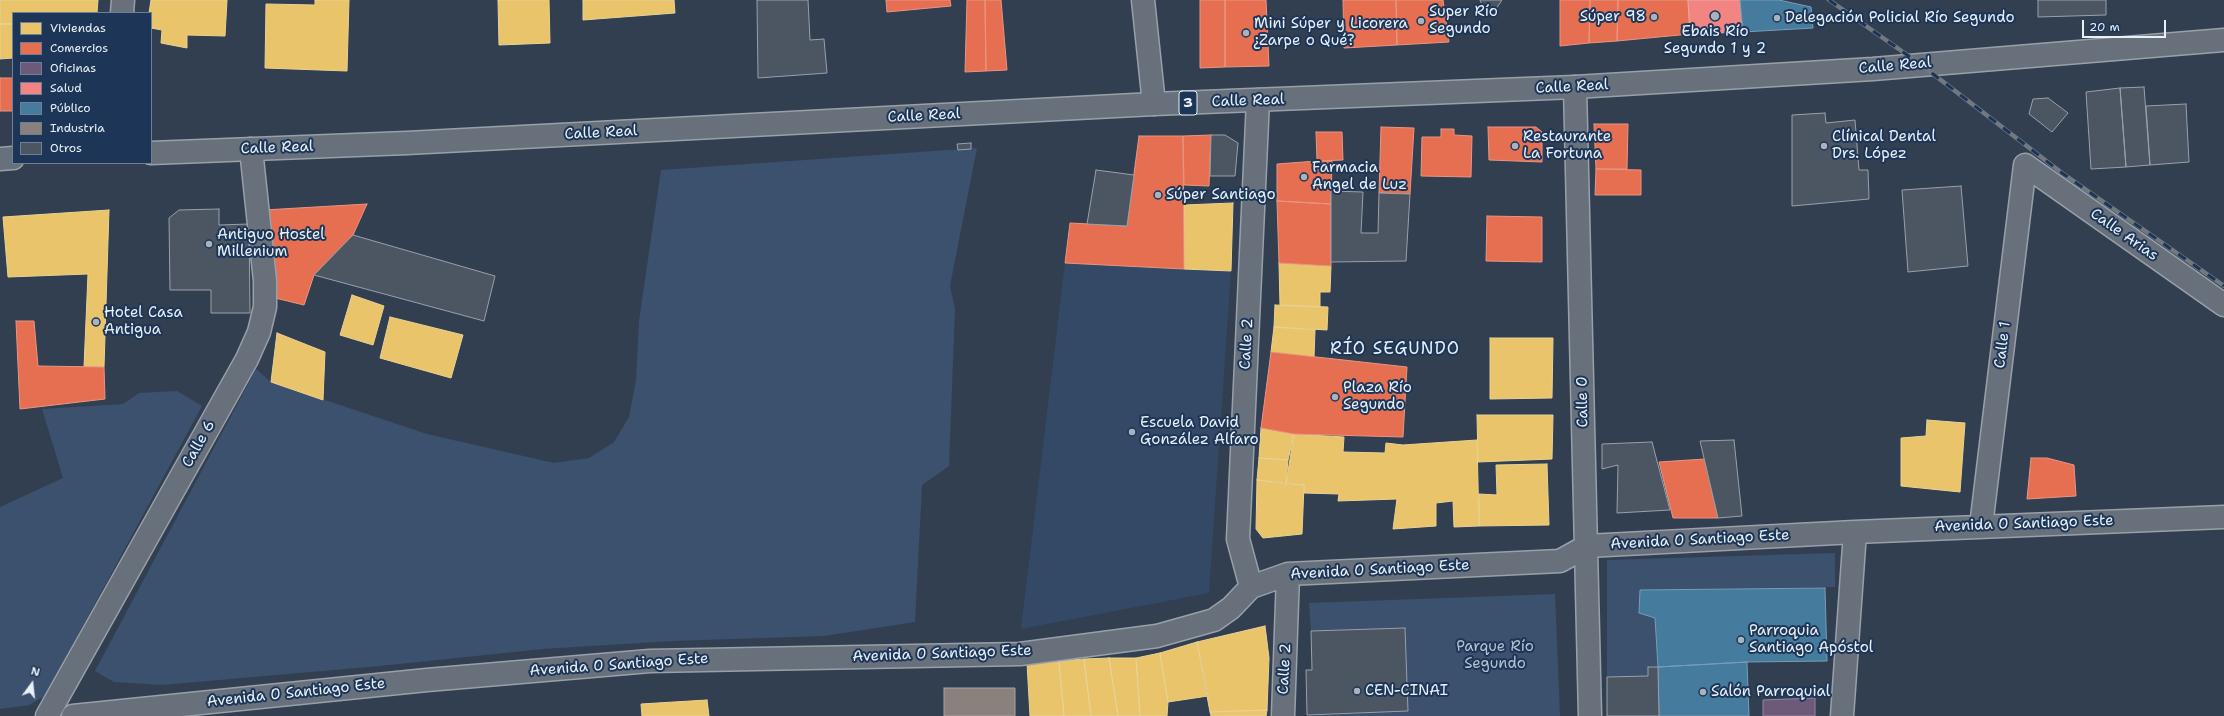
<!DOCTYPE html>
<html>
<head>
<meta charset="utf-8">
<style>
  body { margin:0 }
  #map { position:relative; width:2224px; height:716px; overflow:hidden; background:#323f50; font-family:"Shantell Sans",sans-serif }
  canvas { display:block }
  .legend { position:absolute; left:12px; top:12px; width:140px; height:152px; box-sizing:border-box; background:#1d3557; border:1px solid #6e8097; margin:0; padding:5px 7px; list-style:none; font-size:12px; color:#e8f1f8 }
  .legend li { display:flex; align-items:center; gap:8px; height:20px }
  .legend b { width:20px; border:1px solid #6e8097 }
  .north { position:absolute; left:12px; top:664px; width:40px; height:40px; -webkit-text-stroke:3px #1d3557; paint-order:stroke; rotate:15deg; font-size:11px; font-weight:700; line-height:16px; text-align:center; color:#e8f1f8 }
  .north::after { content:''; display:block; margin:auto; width:14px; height:18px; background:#e8f1f8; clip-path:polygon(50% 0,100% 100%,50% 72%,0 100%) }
  .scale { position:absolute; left:2082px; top:20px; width:84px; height:18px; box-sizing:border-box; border:2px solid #e8f1f8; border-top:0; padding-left:5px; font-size:12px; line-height:14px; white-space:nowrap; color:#e8f1f8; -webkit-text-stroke:3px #1d3557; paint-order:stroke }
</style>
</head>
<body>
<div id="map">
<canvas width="2224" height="716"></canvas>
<ul class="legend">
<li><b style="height:11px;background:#e9c46a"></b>Viviendas</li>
<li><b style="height:11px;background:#e76f51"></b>Comercios</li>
<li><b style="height:11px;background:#6d597a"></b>Oficinas</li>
<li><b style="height:11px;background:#f28482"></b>Salud</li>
<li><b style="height:11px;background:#457b9d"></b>Público</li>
<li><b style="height:11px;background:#8a817c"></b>Industria</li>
<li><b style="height:11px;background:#4c5663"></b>Otros</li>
</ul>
<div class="north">N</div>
<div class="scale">20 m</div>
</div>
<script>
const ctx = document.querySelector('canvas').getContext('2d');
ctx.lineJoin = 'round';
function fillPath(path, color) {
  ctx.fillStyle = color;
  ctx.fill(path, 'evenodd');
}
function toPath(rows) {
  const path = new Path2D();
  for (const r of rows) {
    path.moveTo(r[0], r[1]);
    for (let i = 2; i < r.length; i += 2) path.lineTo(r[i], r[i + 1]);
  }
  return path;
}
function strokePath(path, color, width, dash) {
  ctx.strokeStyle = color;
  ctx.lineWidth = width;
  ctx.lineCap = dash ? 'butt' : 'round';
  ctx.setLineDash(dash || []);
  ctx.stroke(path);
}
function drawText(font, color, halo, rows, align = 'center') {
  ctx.font = font + ' "Shantell Sans",sans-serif';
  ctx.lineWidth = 4;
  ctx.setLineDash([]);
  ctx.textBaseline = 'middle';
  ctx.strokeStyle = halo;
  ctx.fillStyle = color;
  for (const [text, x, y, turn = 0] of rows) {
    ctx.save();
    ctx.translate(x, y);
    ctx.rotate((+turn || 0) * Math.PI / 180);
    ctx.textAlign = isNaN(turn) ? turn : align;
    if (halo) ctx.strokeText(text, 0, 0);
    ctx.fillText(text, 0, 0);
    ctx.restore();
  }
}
const built = toPath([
  [1065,263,1231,271,1209,593,1021,629]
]);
const green = toPath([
  [977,148,950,286,955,309,949,466,922,485,915,622,824,636,673,641,543,649,380,666,162,685,114,682,95,671,256,369,271,382,427,434,554,463,589,458,614,442,629,417,636,380,639,321,661,170],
  [177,391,202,406,45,696,29,705,0,709,0,507,63,478,42,409,123,404,139,393],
  [1835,553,1835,587,1641,590,1639,613,1655,618,1658,667,1648,676,1607,677,1607,560],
  [1555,594,1560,716,1307,716,1408,711,1405,628,1311,631,1309,603]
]);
const homes = toPath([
  [0,0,98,0,97,13,13,13,13,24,0,24,0,0],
  [151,0,227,0,225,36,187,35,187,48,161,43,162,30,151,28,151,13,149,13,151,0],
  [315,0,349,0,347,71,265,68,266,4,315,5,315,0],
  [498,0,549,0,550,43,499,45,498,0],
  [583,0,674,0,675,13,583,20,583,0],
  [0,24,13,24,13,58,0,59,0,24],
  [1233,203,1231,271,1184,269,1184,205,1233,203],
  [109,210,104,367,84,367,88,274,8,277,3,217,109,210],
  [1279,263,1331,266,1330,292,1320,292,1320,307,1280,305,1279,263],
  [352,295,384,306,373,345,340,335,352,295],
  [1275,305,1328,307,1327,330,1274,327,1275,305],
  [390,317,463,335,451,378,380,358,390,317],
  [1274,327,1315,330,1314,357,1271,352,1274,327],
  [277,333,325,352,323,400,271,382,277,333],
  [1490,338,1553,338,1552,398,1490,399,1490,338],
  [1477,415,1553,415,1552,459,1478,462,1477,415],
  [1927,420,1965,423,1960,492,1901,486,1901,438,1926,436,1927,420],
  [1261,428,1294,434,1288,460,1259,458,1261,428],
  [1294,434,1344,437,1343,452,1385,453,1386,443,1403,445,1477,440,1479,526,1454,527,1453,501,1436,503,1436,526,1393,529,1397,499,1338,501,1339,494,1304,493,1304,485,1286,484,1294,434],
  [1259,458,1288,460,1286,484,1257,480,1259,458],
  [1547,464,1549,525,1479,526,1479,494,1497,495,1496,465,1547,464],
  [1257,480,1304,485,1302,534,1263,538,1256,529,1257,480],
  [1265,626,1269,658,1267,710,1210,712,1197,642,1265,626],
  [1197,642,1208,696,1168,702,1160,653,1197,642],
  [1160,653,1168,702,1167,716,1140,716,1136,658,1160,653],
  [1109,658,1136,658,1140,716,1118,716,1109,658],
  [1109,658,1118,716,1091,716,1084,659,1109,658],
  [1084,659,1091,716,1064,716,1059,661,1084,659],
  [1059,661,1064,716,1030,716,1027,663,1059,661],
  [707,700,709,716,642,716,641,704,707,700],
  [1267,710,1266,716,1211,716,1210,712,1267,710]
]);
const shops = toPath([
  [886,0,950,0,951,6,887,12,886,0],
  [967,0,985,0,986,71,965,72,967,0],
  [985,0,1001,0,1007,70,986,71,985,0],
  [1200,0,1225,0,1225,67,1200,68,1200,0],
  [1225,0,1266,0,1269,66,1225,67,1225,0],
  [1343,0,1396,0,1397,45,1344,48,1343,0],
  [1396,0,1443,0,1449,42,1397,45,1396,0],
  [1560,0,1590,0,1589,43,1560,46,1560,0],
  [1590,0,1618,0,1617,41,1589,43,1590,0],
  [1618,0,1688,0,1690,34,1617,41,1618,0],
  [0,78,13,78,13,111,0,111,0,78],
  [1594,124,1628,124,1627,169,1596,169,1594,124],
  [1381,127,1414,128,1410,194,1379,193,1381,127],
  [1488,127,1536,127,1542,132,1542,162,1489,160,1488,127],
  [1441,129,1454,129,1454,135,1472,136,1471,177,1421,176,1422,137,1441,137,1441,129],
  [1316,132,1342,132,1343,160,1317,161,1316,132],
  [1211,135,1209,186,1184,185,1183,136,1211,135],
  [1139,136,1183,136,1184,269,1065,263,1070,223,1127,226,1139,136],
  [1317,161,1332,161,1331,204,1277,201,1277,164,1317,161],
  [1596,169,1641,170,1641,195,1595,195,1596,169],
  [1277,201,1331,204,1331,266,1279,263,1277,201],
  [367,204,353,235,314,275,304,305,275,298,264,210,367,204],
  [1487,216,1542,217,1542,262,1486,261,1487,216],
  [16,321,34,321,38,366,104,367,105,399,20,409,16,321],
  [1271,352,1407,367,1403,437,1294,434,1261,428,1271,352],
  [2031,458,2047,458,2074,465,2076,496,2027,499,2031,458],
  [1705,459,1718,518,1673,518,1659,462,1705,459]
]);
const offices = toPath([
  [1815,698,1815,716,1763,716,1763,700,1815,698]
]);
const health = toPath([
  [1688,0,1740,0,1743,32,1690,34,1688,0]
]);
const public = toPath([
  [1740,0,1779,0,1811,7,1813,28,1743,32,1740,0],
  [1825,588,1827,661,1747,662,1658,667,1655,618,1639,613,1640,590,1825,588],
  [1747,662,1749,716,1659,716,1658,667,1747,662]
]);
const industry = toPath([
  [944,688,1015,688,1015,716,944,716,944,688]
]);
const building = toPath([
  [757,0,808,0,810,40,824,39,827,73,758,78,757,0],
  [1480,0,1502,0,1496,9,1482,5,1480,0],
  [2038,0,2106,0,2106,15,2038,17,2038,0],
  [2144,87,2150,165,2126,167,2120,88,2144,87],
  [2120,88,2126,167,2091,169,2086,92,2120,88],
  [2048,98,2068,113,2052,132,2029,114,2033,99,2048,98],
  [2186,104,2189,162,2150,165,2146,106,2186,104],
  [1825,113,1826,123,1855,120,1859,170,1868,170,1869,199,1792,206,1792,115,1825,113],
  [1211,135,1225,135,1238,143,1235,176,1210,176,1211,135],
  [971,143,971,149,958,150,957,144,971,143],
  [1096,170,1134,175,1127,226,1087,224,1096,170],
  [1961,186,1968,266,1908,272,1902,190,1961,186],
  [1331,191,1363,192,1361,233,1378,233,1379,193,1410,194,1406,261,1331,262,1331,191],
  [219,209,219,225,249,224,250,313,211,313,211,290,170,290,169,218,179,210,219,209],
  [353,235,495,276,484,321,314,275,353,235],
  [1734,440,1742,516,1718,518,1700,441,1734,440],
  [1652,442,1670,510,1617,513,1618,465,1602,469,1602,444,1652,442],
  [1405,628,1408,711,1307,715,1306,670,1312,670,1311,631,1405,628],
  [1648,667,1658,667,1659,716,1607,716,1607,677,1648,676,1648,667]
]);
const minor = toPath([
  [1143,0,1154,104],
  [122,13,123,0],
  [1575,87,1590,716],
  [1981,526,2025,165,2224,305],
  [1251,587,1238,539,1258,100],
  [47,716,247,359,259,332,265,307,265,281,251,149],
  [73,716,427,680,650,661,1020,654,1157,636,1214,620,1231,608,1251,587,1288,574,1560,561,1587,546,1855,532,2224,517],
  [1283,716,1288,574],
  [1842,716,1855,532]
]);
const major = toPath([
  [151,153,407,143,1154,104,1575,87,1873,69,2224,40],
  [0,159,13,158]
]);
const rail = toPath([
  [1829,0,1920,64,2062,173,2224,286]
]);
const markers = [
  [1715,16,5,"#a8b3bd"],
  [1654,17,4,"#a8b3bd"],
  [1777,18,4,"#a8b3bd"],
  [1421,21,4,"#a8b3bd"],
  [1246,33,4,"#a8b3bd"],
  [1515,146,4,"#a8b3bd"],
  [1824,146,4,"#a8b3bd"],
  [1304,177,4,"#a8b3bd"],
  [1158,195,4,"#a8b3bd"],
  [209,244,4,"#a8b3bd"],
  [96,322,4,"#a8b3bd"],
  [1335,397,4,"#a8b3bd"],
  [1132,432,4,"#a8b3bd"],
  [1741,640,4,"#a8b3bd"],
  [1357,691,4,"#a8b3bd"],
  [1703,692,4,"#a8b3bd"]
];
const shields = [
  [1188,103,18]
];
const shieldNames = [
  ["3",1188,103]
];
const poiNames = [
  ["Super Río",1429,12],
  ["Segundo",1429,29],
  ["Súper 98",1646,17,"right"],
  ["Delegación Policial Río Segundo",1785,18],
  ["Mini Súper y Licorera",1254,24],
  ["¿Zarpe o Qué?",1254,41],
  ["Ebais Río",1715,32,"center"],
  ["Segundo 1 y 2",1715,49,"center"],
  ["Restaurante",1523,137],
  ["La Fortuna",1523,154],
  ["Clínical Dental",1832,137],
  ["Drs. López",1832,154],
  ["Farmacia",1312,168],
  ["Angel de Luz",1312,185],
  ["Súper Santiago",1166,195],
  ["Antiguo Hostel",217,235],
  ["Millenium",217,252],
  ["Hotel Casa",104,313],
  ["Antigua",104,330],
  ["Plaza Río",1343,388],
  ["Segundo",1343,405],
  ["Escuela David",1140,423],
  ["González Alfaro",1140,440],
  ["Parroquia",1749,631],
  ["Santiago Apóstol",1749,648],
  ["CEN-CINAI",1365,691],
  ["Salón Parroquial",1711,692]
];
const streetNames = [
  ["Calle Real",1895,66,-5],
  ["Calle Real",1572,87,-3],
  ["Calle Real",1248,101,-2],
  ["Calle Real",924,116,-3],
  ["Calle Real",601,133,-3],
  ["Calle Real",277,148,-2],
  ["Calle Arias",2124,235,35],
  ["Calle 2",1247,344,-87],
  ["Calle 1",2003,345,-83],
  ["Calle 0",1583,402,-91],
  ["Calle 6",199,444,-61],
  ["Avenida 0 Santiago Este",2024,524,-2],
  ["Avenida 0 Santiago Este",1700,540,-3],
  ["Avenida 0 Santiago Este",1380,570,-3],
  ["Avenida 0 Santiago Este",942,654,-2],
  ["Avenida 0 Santiago Este",619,665,-4],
  ["Calle 2",1285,669,-87],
  ["Avenida 0 Santiago Este",296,693,-6]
];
const parkNames = [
  ["Parque Río",1495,647],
  ["Segundo",1495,664]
];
const quarterNames = [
  ["RÍO SEGUNDO",1395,350]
];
fillPath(built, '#334965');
fillPath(green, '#3c516d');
fillPath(homes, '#e9c46a');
strokePath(homes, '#e9d295', 1);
fillPath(shops, '#e76f51');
strokePath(shops, '#e79683', 1);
fillPath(offices, '#6d597a');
strokePath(offices, '#9287a0', 1);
fillPath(health, '#f28482');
strokePath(health, '#efa5a5', 1);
fillPath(public, '#457b9d');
strokePath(public, '#769eb8', 1);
fillPath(industry, '#8a817c');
strokePath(industry, '#a6a3a1', 1);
fillPath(building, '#4c5663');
strokePath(building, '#99a0aa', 1);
strokePath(minor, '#99a0aa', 25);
strokePath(major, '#99a0aa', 25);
strokePath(minor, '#67707b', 22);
strokePath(major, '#67707b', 22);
strokePath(rail, '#707881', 4.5);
strokePath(rail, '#1d3557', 3, [9]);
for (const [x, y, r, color] of markers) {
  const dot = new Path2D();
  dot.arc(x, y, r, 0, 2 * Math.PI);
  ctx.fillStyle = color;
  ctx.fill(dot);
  strokePath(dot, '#1d3557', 1.5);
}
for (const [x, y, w] of shields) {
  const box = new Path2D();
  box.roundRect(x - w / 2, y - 12, w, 24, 3);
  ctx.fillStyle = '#1d3557';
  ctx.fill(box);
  strokePath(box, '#e8f1f8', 1);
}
drawText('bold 14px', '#e8f1f8', null, shieldNames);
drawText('15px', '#e8f1f8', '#1d3557', poiNames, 'left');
drawText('15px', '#e8f1f8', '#1d3557', streetNames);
drawText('15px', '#b5c2d0', '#1d3557', parkNames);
ctx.letterSpacing = '1px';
drawText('17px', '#e8f1f8', '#1d3557', quarterNames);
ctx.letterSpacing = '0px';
</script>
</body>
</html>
